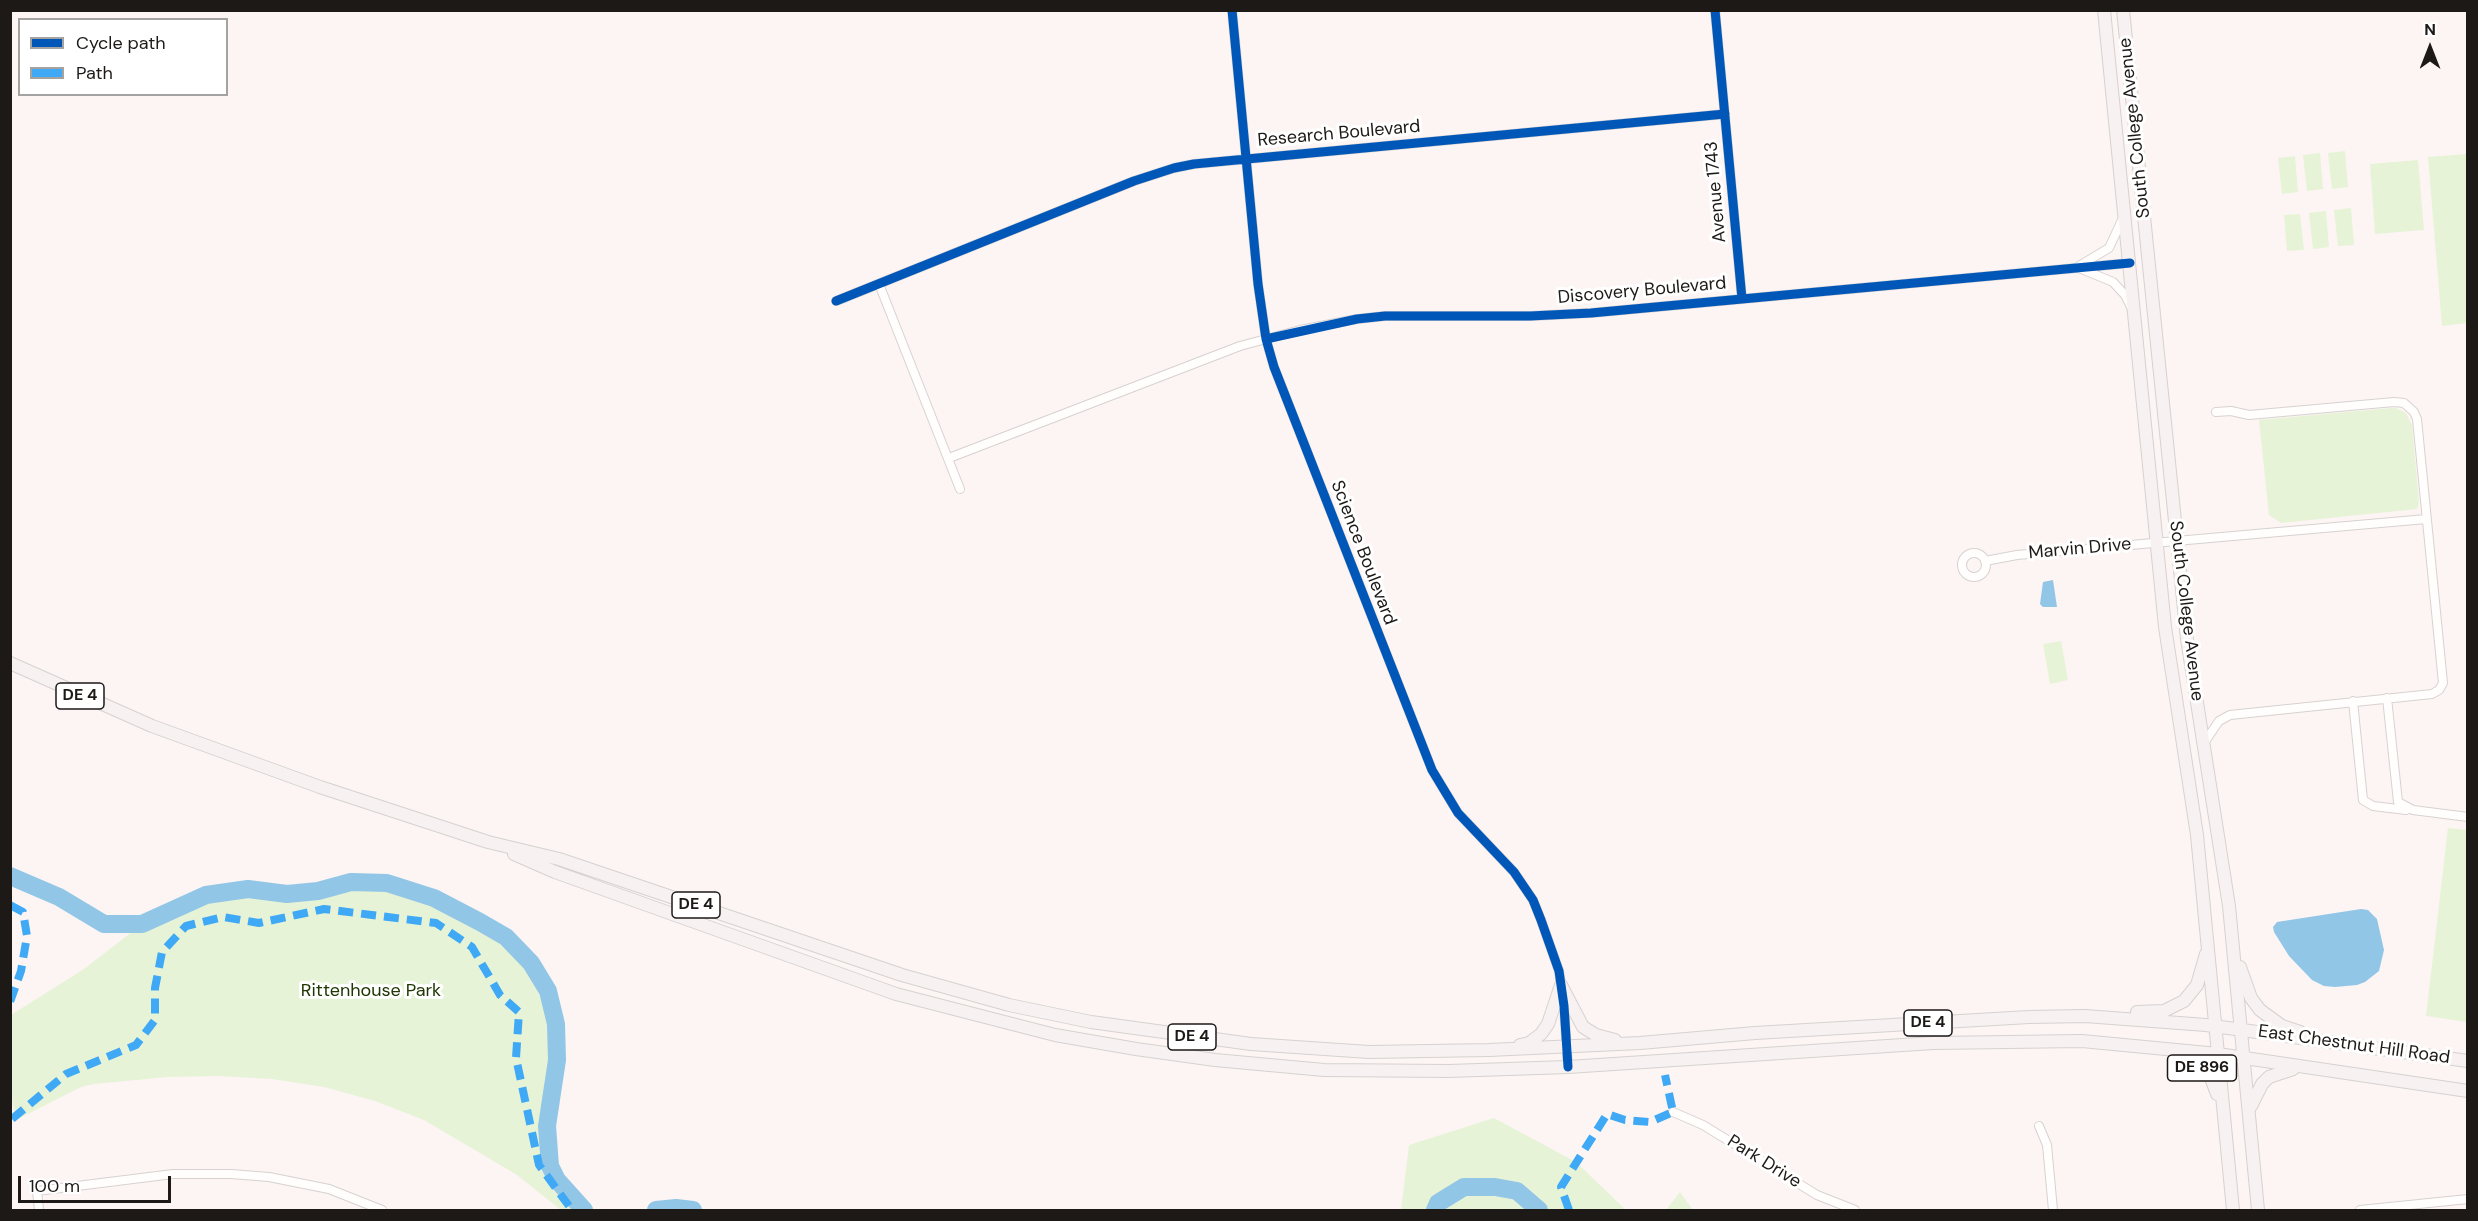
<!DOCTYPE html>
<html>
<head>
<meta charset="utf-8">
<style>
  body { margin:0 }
  #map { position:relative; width:2478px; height:1221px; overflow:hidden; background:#fcf5f4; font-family:"DM Sans",sans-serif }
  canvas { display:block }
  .frame { position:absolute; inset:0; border:12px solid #1c1917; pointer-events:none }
  .legend { position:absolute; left:18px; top:18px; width:210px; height:78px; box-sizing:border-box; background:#fff; border:2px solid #a4a3a2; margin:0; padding:8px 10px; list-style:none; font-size:18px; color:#1c1917 }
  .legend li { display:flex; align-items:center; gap:12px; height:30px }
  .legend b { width:30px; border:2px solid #a4a3a2 }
  .north { position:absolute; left:2400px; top:18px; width:60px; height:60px; -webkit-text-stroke:4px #fff; paint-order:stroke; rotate:0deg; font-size:16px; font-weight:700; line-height:24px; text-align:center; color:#1c1917 }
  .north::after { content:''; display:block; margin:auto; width:21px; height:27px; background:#1c1917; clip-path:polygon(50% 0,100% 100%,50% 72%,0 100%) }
  .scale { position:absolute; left:18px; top:1176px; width:153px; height:27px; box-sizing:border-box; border:3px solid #1c1917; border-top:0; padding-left:8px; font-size:18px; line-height:21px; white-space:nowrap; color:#1c1917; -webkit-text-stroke:4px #fff; paint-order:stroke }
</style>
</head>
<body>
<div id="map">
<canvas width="2478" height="1221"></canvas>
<div class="frame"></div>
<ul class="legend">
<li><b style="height:8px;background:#0057b8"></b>Cycle path</li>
<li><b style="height:8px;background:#3fa9f5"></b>Path</li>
</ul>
<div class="north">N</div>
<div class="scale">100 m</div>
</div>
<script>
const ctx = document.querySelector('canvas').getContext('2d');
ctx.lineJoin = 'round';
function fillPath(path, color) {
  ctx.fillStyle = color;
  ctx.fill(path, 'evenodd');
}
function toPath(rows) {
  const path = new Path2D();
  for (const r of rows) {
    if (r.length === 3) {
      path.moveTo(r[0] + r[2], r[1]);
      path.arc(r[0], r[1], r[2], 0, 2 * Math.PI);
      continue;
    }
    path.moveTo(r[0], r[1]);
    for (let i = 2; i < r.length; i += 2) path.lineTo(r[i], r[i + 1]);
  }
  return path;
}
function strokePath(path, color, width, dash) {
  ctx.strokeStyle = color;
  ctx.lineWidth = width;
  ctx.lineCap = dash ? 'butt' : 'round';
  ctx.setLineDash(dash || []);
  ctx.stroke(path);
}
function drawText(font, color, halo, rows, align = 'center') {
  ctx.font = font + ' "DM Sans",sans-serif';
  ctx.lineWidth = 6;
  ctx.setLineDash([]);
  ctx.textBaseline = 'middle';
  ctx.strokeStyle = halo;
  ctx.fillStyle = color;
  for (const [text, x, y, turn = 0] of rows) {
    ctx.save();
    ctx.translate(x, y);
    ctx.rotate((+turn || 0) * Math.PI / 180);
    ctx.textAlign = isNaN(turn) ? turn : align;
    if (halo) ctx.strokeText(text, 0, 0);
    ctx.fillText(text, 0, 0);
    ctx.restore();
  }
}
const green = toPath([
  [2345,151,2348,187,2332,189,2328,153],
  [2320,153,2323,189,2307,191,2303,155],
  [2467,154,2467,323,2442,326,2428,157],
  [2295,156,2298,192,2282,194,2278,158],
  [2418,160,2424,230,2375,234,2370,164],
  [2351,208,2354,245,2338,246,2334,210],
  [2326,211,2329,247,2313,249,2309,213],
  [2300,214,2304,250,2287,251,2284,215],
  [2391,408,2396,408,2406,413,2412,425,2419,502,2417,509,2281,523,2269,515,2259,420],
  [2061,641,2068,680,2050,684,2043,644],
  [2448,828,2467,830,2467,1022,2426,1016],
  [387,883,506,937,556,1024,557,1060,547,1126,550,1166,557,1180,584,1210,561,1210,517,1175,424,1120,375,1101,324,1087,272,1079,219,1076,168,1077,94,1084,81,1087,16,1120,11,1093,11,1015,84,969,142,924,206,895,248,889,287,894],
  [1494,1118,1576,1162,1626,1210,1401,1210,1409,1145],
  [1680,1192,1693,1210,1666,1210]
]);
const water = toPath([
  [2053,580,2057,607,2043,607,2040,604,2043,582],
  [2361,909,2368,910,2377,919,2384,950,2379,971,2365,982,2357,985,2335,987,2324,986,2312,980,2289,956,2274,932,2273,927,2277,922]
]);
const river = toPath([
  [10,876,59,897,104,924,142,924,206,895,248,889,287,894,318,891,351,882,387,883,434,898,480,922,506,937,531,963,548,991,556,1024,557,1060,547,1126,550,1166,557,1180,584,1210],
  [656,1210,676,1208,693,1210],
  [1435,1210,1438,1203,1464,1187,1495,1187,1517,1191,1539,1210]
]);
const street = toPath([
  [1232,10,1258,284,1266,339,1274,367,1432,770,1458,813,1514,872,1533,900,1541,920,1559,971,1564,1006,1568,1067],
  [1715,10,1742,299],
  [2079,266,2109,248,2123,218],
  [2079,268,2113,282,2125,295,2131,307],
  [879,284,960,489],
  [836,301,1134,181,1174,168,1194,164,1725,114],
  [949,458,1240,346,1300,330,1357,319,1385,316,1530,316,1591,313,2130,263],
  [1974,565,12],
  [1985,561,2017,555,2426,519],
  [2387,698,2398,802,2413,810,2468,817],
  [2353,701,2363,800,2373,806,2406,810],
  [2204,743,2219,721,2230,715,2432,694,2439,690,2443,683,2417,419,2414,412,2404,403,2394,402,2249,415,2231,411,2216,412],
  [1673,1112,1703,1125,1817,1195,1855,1210],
  [2039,1126,2047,1145,2053,1210],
  [39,1210,37,1191,173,1174,231,1174,269,1177,329,1189,382,1210],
  [2360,1210,2468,1199]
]);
const primary = toPath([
  [2104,10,2165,627,2197,835,2233,1210],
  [2123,10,2187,639,2229,906,2258,1210],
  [10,663,152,726,320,787,488,842,559,859,902,975,1009,1005,1091,1022,1251,1044,1369,1052,1489,1050,1640,1043,1755,1033,2029,1017,2085,1016,2206,1025,2468,1061],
  [514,854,555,872,896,994,1055,1035,1136,1049,1215,1060,1324,1070,1449,1071,1568,1067,1933,1043,2082,1041,2218,1054,2468,1091],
  [2240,967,2251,998,2260,1010,2282,1026,2300,1032],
  [1561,985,1583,1027,1596,1035,1615,1040],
  [2137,1012,2164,1011,2184,1001,2197,985,2206,954],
  [1520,1045,1529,1043,1541,1034,1548,1024,1561,985],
  [2176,1054,2196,1062,2203,1069,2211,1078,2217,1094],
  [2251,1106,2262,1084,2269,1077,2293,1069]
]);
const quiet = toPath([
  [10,905,23,912,27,936,21,971,10,1002],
  [12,1119,66,1074,136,1045,155,1020,155,988,162,952,186,926,223,917,259,923,324,909,436,923,472,947,500,995,519,1012,516,1058,539,1165,572,1210],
  [1569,1210,1561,1187,1607,1114,1625,1120,1650,1122,1673,1112,1665,1075]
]);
const cycleway = toPath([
  [1232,10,1258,284,1266,339,1274,367,1432,770,1458,813,1514,872,1533,900,1541,920,1559,971,1564,1006,1568,1067],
  [1715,10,1742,299],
  [836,301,1134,181,1174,168,1194,164,1725,114],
  [1266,339,1357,319,1385,316,1530,316,1591,313,2130,263]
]);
const shields = [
  [80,696,48],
  [696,905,48],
  [1928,1023,48],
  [1192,1037,48],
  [2202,1068,69]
];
const shieldNames = [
  ["DE 4",80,696],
  ["DE 4",696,905],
  ["DE 4",1928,1023],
  ["DE 4",1192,1037],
  ["DE 896",2202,1068]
];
const streetNames = [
  ["South College Avenue",2135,128,-96],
  ["Research Boulevard",1339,134,-5],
  ["Avenue 1743",1716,192,-95],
  ["Discovery Boulevard",1642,291,-5],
  ["Marvin Drive",2080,549,-5],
  ["Science Boulevard",1363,553,69],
  ["South College Avenue",2186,611,83],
  ["East Chestnut Hill Road",2354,1045,8],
  ["Park Drive",1764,1162,32]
];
const parkNames = [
  ["Rittenhouse Park",371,991]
];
fillPath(green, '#e7f3d7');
fillPath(water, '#92c6e6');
strokePath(river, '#92c6e6', 18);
strokePath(street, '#d7d2d0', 10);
strokePath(primary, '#d5d2d1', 14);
strokePath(street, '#fffefd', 8);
strokePath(primary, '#f7f2f1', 12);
strokePath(quiet, '#3fa9f5', 8, [15, 8]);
strokePath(cycleway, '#0057b8', 9);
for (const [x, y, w] of shields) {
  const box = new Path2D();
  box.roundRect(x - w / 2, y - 13, w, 26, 4.5);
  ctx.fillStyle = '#fff';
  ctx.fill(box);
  strokePath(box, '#1c1917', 1.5);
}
drawText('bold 16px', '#1c1917', null, shieldNames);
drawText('18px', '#1c1917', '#fff', streetNames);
drawText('18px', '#203603', '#fff', parkNames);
</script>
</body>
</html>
